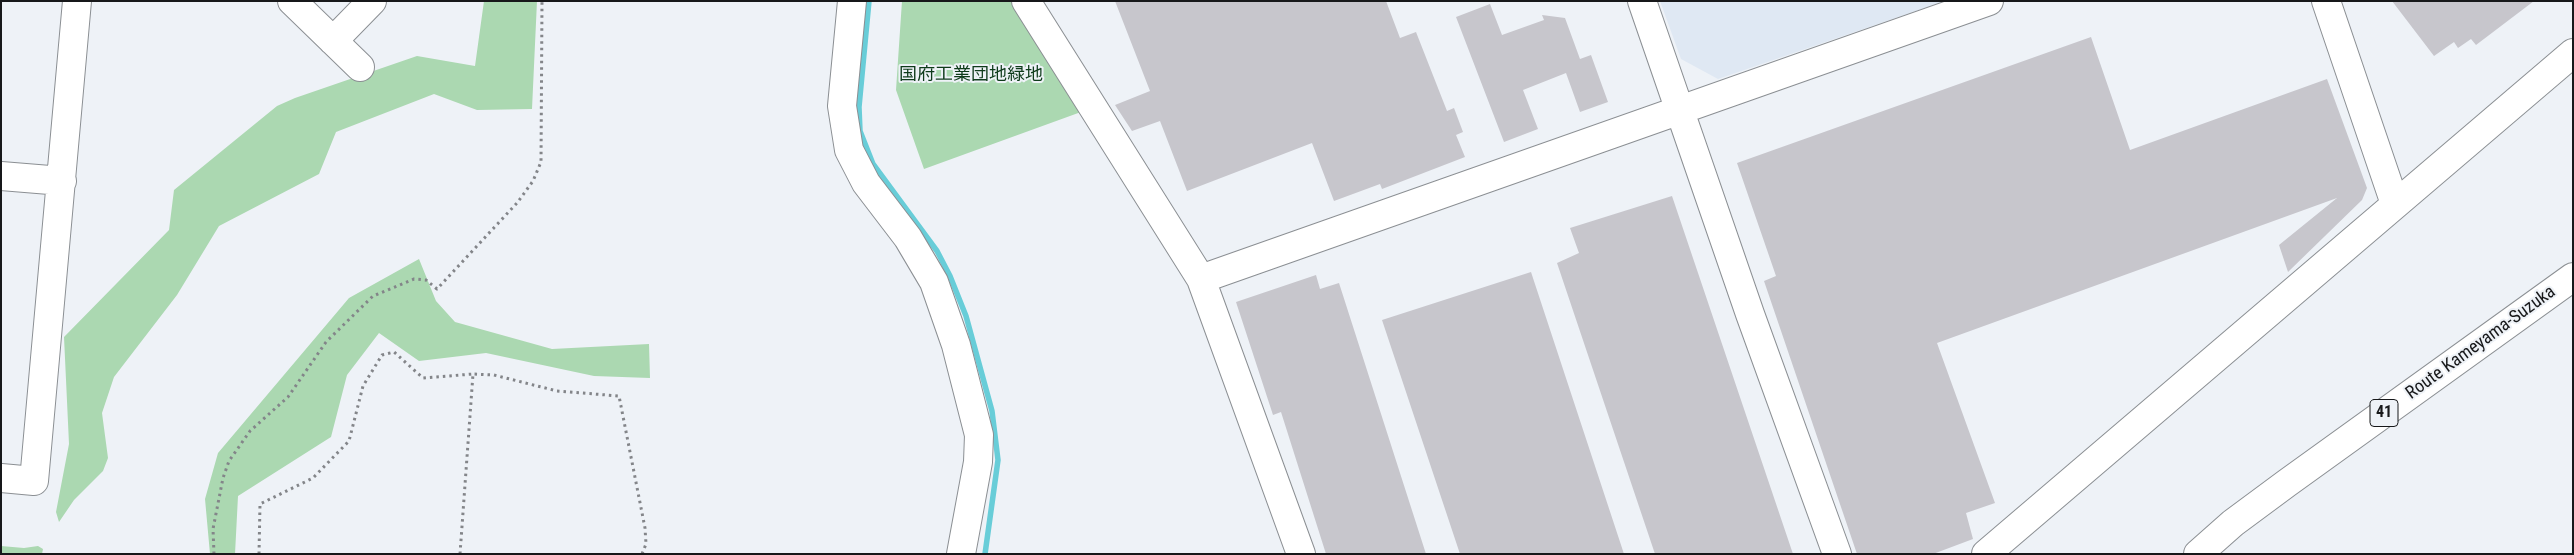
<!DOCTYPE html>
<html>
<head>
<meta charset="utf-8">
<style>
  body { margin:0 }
  #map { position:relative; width:2574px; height:555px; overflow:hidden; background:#eef2f7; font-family:"Roboto Condensed",sans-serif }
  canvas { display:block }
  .frame { position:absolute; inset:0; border:2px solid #17181a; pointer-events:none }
</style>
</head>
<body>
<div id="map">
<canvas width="2574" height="555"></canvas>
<div class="frame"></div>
</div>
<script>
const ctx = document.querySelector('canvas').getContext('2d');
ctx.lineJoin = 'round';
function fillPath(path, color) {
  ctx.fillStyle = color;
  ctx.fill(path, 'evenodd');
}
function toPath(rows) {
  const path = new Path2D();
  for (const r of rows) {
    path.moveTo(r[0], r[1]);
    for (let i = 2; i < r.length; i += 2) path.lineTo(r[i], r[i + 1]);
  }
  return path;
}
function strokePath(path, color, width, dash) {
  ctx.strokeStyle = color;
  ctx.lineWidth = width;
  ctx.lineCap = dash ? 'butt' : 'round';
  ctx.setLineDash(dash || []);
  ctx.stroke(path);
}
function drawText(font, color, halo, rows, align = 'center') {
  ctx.font = font + ' "Roboto Condensed","Noto Sans JP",sans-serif';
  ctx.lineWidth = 4;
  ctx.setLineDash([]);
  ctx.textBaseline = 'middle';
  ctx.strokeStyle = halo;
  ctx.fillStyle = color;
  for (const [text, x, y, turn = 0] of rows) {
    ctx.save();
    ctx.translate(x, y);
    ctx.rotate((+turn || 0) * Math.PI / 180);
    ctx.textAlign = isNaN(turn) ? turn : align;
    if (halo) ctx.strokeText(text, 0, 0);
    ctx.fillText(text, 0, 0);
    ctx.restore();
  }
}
const built = toPath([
  [1660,1,1945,1,1718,79,1681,59]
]);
const green = toPath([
  [484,1,537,1,532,109,477,110,434,94,336,132,319,174,219,226,177,295,114,377,102,413,108,458,103,471,74,500,59,522,56,512,69,444,64,337,169,230,174,190,277,106,295,98,417,56,475,66],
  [902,1,1011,1,1081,112,924,169,896,90],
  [419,259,436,301,455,322,552,349,649,344,650,378,594,376,486,353,419,361,379,333,347,375,331,437,238,496,235,554,210,554,205,499,218,453,349,298],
  [1,546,24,548,38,546,43,549,42,554,1,554]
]);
const stream = toPath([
  [869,1,859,107,860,131,873,164,937,251,950,276,966,316,992,411,998,460,985,554]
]);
const building = toPath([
  [1115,1,1386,1,1400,38,1416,32,1447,111,1454,108,1463,132,1456,135,1465,157,1382,189,1380,184,1334,201,1312,143,1187,191,1160,121,1132,131,1115,105,1150,91],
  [2392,1,2534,1,2476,45,2471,39,2458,48,2454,42,2434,56],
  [1490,4,1502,35,1544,20,1542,15,1565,18,1580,59,1591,55,1608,102,1580,112,1566,73,1523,90,1538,129,1504,142,1456,17],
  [2091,37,2130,150,2327,79,2367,188,2362,200,2288,272,2279,245,2337,198,1937,343,1995,503,1966,513,1973,539,1933,554,1857,554,1764,281,1776,276,1737,163],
  [1672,196,1793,554,1655,554,1557,263,1579,253,1570,228],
  [1531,272,1624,554,1460,554,1382,320],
  [1316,275,1320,289,1339,283,1426,554,1326,554,1281,412,1273,415,1236,302]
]);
const path = toPath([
  [214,554,213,529,223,478,229,461,250,431,288,397,326,342,373,296,414,279,426,280,437,289,517,203,533,181,541,162,542,1],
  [259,554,260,504,313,478,349,441,363,386,382,355,394,352,423,378,473,374],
  [460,554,473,374,494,375,557,391,619,396,645,528,646,544,642,554]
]);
const minor = toPath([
  [292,1,360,67],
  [852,1,842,106,849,150,866,183,908,238,934,282,956,345,979,435,978,462,961,554],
  [1026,1,1201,279,1301,554],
  [1642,1,1750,314,1837,554],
  [2326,1,2395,204],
  [333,41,372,1],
  [1,176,62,181],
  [1201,279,1989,1],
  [1,478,34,481,77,1],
  [1986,554,2573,53]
]);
const major = toPath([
  [2198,554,2233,523,2287,483,2573,277]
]);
const shields = [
  [2384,413,28]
];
const shieldNames = [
  ["41",2384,413]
];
const parkNames = [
  ["国府工業団地緑地",971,75]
];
const streetNames = [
  ["Route Kameyama-Suzuka",2481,343,-36]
];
fillPath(built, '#dfe8f3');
fillPath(green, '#abd8b1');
strokePath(stream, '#68cdd8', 5.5);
fillPath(building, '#c7c6cc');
strokePath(minor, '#8b8f93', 30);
strokePath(major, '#8b8f93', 30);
strokePath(path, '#838589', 3, [2.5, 4]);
strokePath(minor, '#fff', 28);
strokePath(major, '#fff', 28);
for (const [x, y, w] of shields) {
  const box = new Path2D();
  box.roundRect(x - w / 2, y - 13.5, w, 27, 4);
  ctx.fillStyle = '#eef2f7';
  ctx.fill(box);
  strokePath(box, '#17181a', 1);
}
drawText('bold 16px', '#17181a', null, shieldNames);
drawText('18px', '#0e3b1a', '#eef2f7', parkNames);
drawText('18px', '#17181a', '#eef2f7', streetNames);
</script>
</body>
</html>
